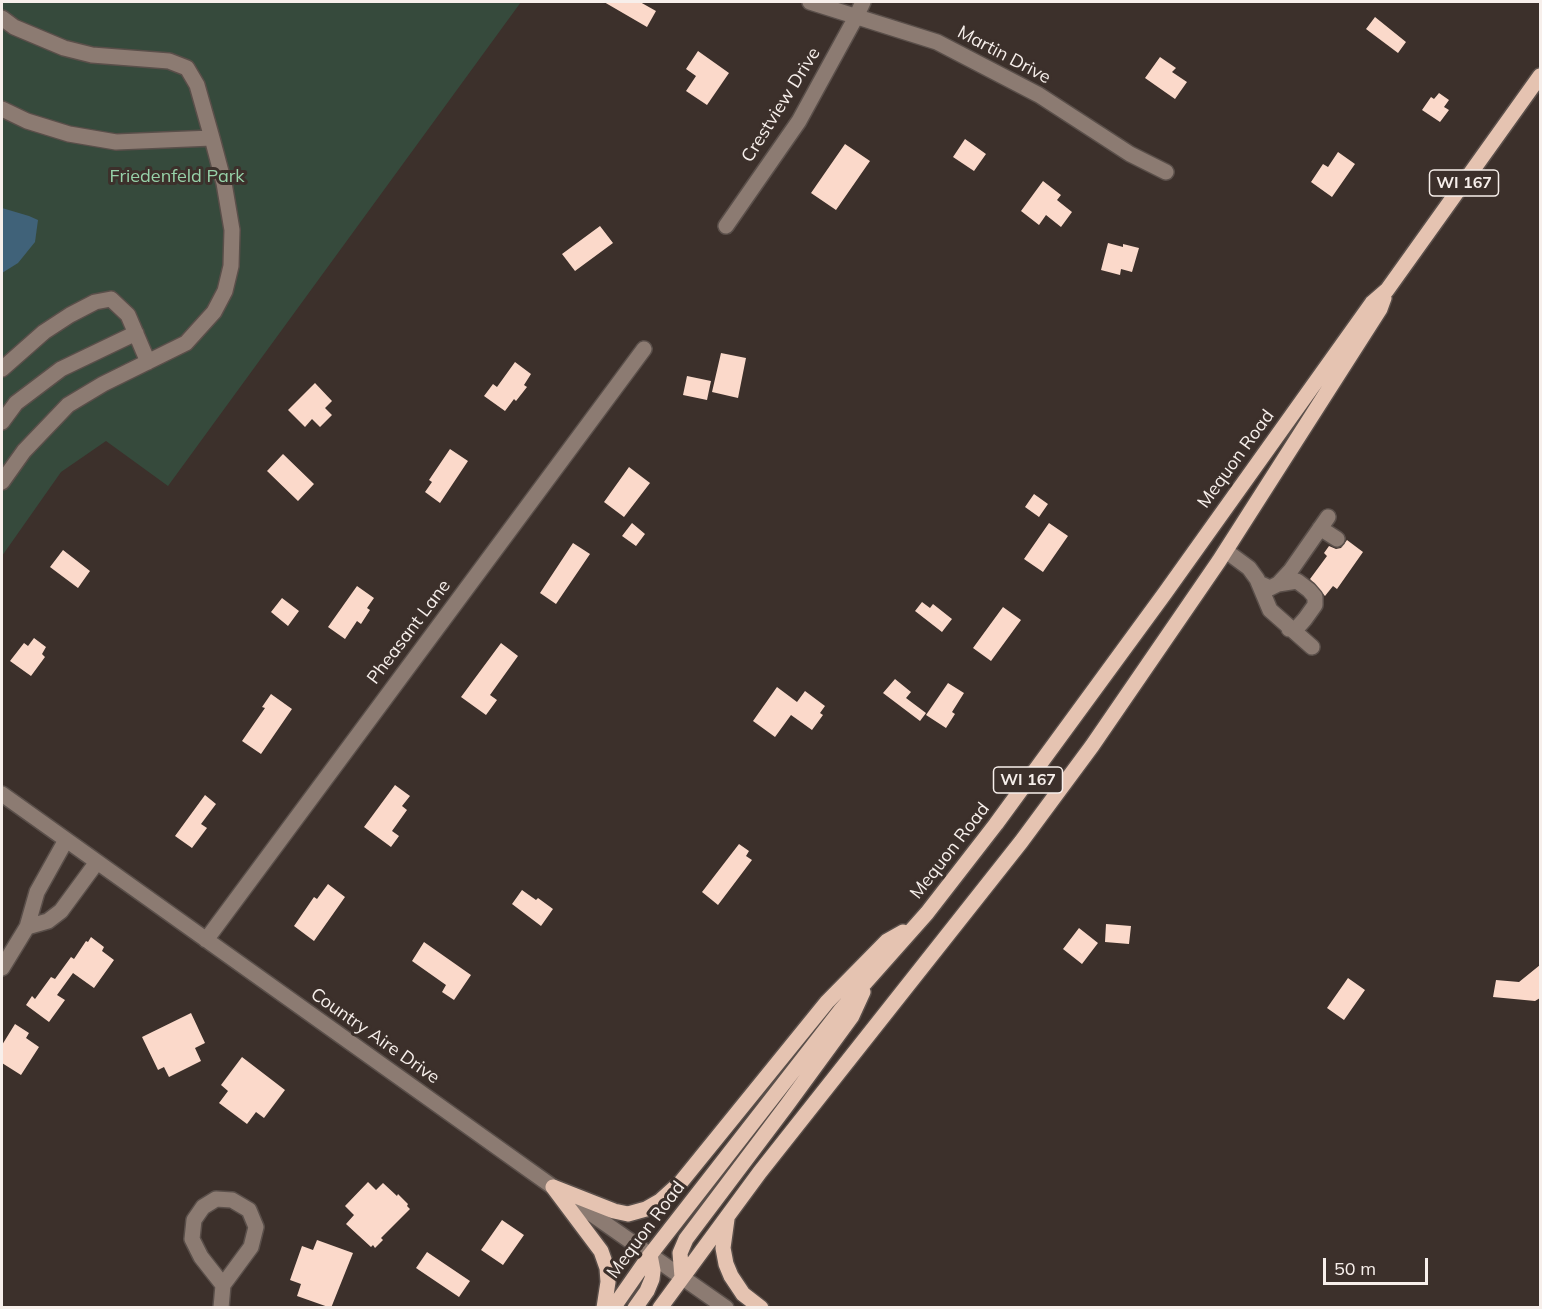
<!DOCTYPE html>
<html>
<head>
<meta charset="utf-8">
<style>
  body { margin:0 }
  #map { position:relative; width:1542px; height:1309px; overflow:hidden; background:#3c302b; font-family:Mulish,sans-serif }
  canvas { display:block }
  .frame { position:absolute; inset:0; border:3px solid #f7efeb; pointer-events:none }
  .scale { position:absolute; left:1323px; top:1258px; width:105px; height:27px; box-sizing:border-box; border:3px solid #f7efeb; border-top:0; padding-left:8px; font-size:18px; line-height:21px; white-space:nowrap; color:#f7efeb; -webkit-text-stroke:4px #3c302b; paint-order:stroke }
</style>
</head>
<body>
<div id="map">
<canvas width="1542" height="1309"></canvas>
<div class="frame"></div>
<div class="scale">50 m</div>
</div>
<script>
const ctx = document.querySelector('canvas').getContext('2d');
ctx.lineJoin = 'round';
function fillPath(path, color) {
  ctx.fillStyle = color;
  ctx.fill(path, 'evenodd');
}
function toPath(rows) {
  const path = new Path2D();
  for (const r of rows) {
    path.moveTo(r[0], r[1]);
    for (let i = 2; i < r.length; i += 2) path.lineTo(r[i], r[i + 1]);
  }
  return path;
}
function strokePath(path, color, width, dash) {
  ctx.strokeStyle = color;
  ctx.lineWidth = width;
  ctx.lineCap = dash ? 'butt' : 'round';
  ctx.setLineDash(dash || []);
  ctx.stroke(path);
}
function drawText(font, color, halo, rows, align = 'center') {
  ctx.font = font + ' Mulish,sans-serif';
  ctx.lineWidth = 6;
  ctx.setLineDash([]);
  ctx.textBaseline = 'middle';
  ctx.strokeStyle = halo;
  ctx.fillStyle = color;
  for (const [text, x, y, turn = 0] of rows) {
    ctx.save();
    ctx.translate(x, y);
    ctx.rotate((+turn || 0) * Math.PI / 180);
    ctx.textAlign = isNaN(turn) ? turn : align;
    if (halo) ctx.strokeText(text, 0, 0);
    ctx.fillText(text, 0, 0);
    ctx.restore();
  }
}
const green = toPath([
  [2,2,521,2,168,486,106,441,61,472,2,556]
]);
const water = toPath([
  [2,208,29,216,38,220,35,242,18,263,2,273]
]);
const building = toPath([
  [604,2,640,2,656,11,647,27],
  [1375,17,1406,42,1398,53,1366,29],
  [698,51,729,73,707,105,686,91,696,76,686,69],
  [1160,57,1176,68,1172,72,1187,82,1175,99,1145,78],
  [1439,93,1449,100,1444,107,1449,110,1440,122,1422,110,1431,97,1434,99],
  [965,139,986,154,974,171,953,157],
  [845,144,870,161,836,210,811,193],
  [1338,152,1355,164,1332,197,1311,182,1323,164,1328,167],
  [1043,181,1061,195,1057,200,1072,212,1061,227,1046,215,1039,225,1021,211],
  [600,226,613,243,575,271,562,254],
  [1108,243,1123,247,1123,244,1139,248,1132,272,1121,269,1120,275,1101,270],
  [721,353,746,358,738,398,712,392],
  [515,362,531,374,524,385,527,387,516,401,514,399,505,411,484,396,493,384,497,387],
  [687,376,711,381,707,400,683,395],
  [315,383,332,401,325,408,332,415,320,427,312,419,305,427,288,410],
  [450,449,468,461,440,503,425,492,432,482,429,480],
  [283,454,314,484,298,501,267,471],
  [629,467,650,483,624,517,604,502],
  [1034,494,1048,504,1039,517,1025,507],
  [632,523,645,534,636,546,622,536],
  [1049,523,1068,536,1043,572,1024,559],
  [1347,540,1363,552,1337,589,1333,586,1325,596,1310,579,1327,556,1324,553,1329,546,1336,549,1341,548],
  [573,543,590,554,556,604,540,593],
  [63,550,90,571,78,588,50,567],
  [357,586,374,598,367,608,370,610,361,624,357,621,345,639,328,627],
  [282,598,299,611,288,626,271,612],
  [922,602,930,608,933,604,952,619,942,632,915,611],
  [1003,607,1021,620,991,661,973,648],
  [34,638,46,647,42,654,45,657,31,676,10,661,24,643,28,646],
  [501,643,518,656,490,695,497,700,486,715,461,697],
  [895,679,911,692,906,698,926,713,920,721,883,693],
  [948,683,964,693,952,712,955,714,946,728,926,715],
  [777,687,797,702,805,691,825,706,820,713,823,715,812,730,791,715,775,737,753,721],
  [271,694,292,709,261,754,242,741,265,708,262,707],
  [395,785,410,796,402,806,407,810,392,831,399,836,391,847,364,827],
  [205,795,216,804,201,824,207,828,192,848,175,836],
  [739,844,749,851,746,856,752,860,718,905,702,892],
  [328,884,345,897,314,941,294,926,314,897,317,899],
  [522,890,536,900,538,898,553,909,541,926,512,904],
  [1106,924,1131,926,1129,944,1105,942],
  [1079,928,1098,943,1082,964,1063,949],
  [91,937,104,947,102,951,114,960,94,988,73,973,57,995,65,1000,49,1022,26,1005,32,996,35,999,51,977,55,979,71,957,74,959,86,941,88,942],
  [424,942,471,975,454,1000,442,992,446,985,412,961],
  [1540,965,1540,998,1535,1001,1493,997,1496,980,1519,982],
  [1348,978,1365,990,1344,1020,1327,1008],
  [191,1013,205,1043,195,1048,201,1061,169,1077,164,1067,158,1070,142,1037],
  [15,1024,29,1033,26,1038,39,1047,21,1075,2,1063,2,1045],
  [242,1057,285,1090,264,1118,256,1112,247,1124,219,1103,228,1091,221,1085],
  [368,1182,376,1190,383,1183,397,1196,398,1194,408,1204,407,1206,410,1209,381,1238,383,1240,375,1248,373,1245,371,1247,346,1224,354,1215,345,1206],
  [502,1220,524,1235,503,1265,481,1250],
  [317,1240,353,1253,331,1308,297,1296,301,1284,290,1280,302,1246,313,1250],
  [427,1252,470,1281,459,1297,416,1268]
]);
const minor = toPath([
  [810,2,937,42,1039,95,1130,154,1166,172],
  [2,18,14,27,64,48,92,55,169,61,187,68,197,85,212,138,224,183,232,230,231,266,225,291,214,312,186,343,103,384,68,405,24,451,2,482],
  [2,109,27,121,69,134,116,142,212,138],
  [726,226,799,121,856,17,863,2],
  [2,369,44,332,70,315,95,302,111,299,128,315,148,362],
  [2,422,16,403,61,369,136,333],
  [1320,528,1337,539],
  [1226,551,1249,568,1257,579,1270,610,1312,647],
  [1259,583,1270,588,1278,584,1291,570,1328,517],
  [1278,584,1297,581,1309,590,1315,597,1315,605,1305,619,1297,628,1289,629],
  [2,794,553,1187,726,1308],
  [27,927,48,921,61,911,97,862],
  [206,940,644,349],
  [2,968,27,927,37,892,66,840],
  [221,1308,223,1285,251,1247,256,1227,249,1210,232,1200,216,1199,203,1207,194,1220,192,1239,201,1257,223,1285]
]);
const major = toPath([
  [553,1187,614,1211,628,1214,646,1209,660,1201,681,1182,827,1002,887,941,903,932],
  [553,1187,601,1251,607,1268,608,1282,604,1308],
  [727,1219,723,1248,726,1264,731,1276,743,1294,761,1308],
  [682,1277,680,1253,686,1239,787,1105,852,1016,863,992],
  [613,1308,650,1255,840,1011,927,913,996,824,1165,593,1372,303,1387,290,1540,76],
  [635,1308,647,1291,652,1279,653,1271,650,1255],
  [660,1308,760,1172,1021,842,1092,746,1219,561,1380,309,1384,298]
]);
const shields = [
  [1464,183,69],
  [1028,780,69]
];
const shieldNames = [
  ["WI 167",1464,183],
  ["WI 167",1028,780]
];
const streetNames = [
  ["Martin Drive",1004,55,28],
  ["Crestview Drive",781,105,-58],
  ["Mequon Road",1236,459,-54],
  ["Pheasant Lane",409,632,-53],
  ["Mequon Road",950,851,-52],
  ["Country Aire Drive",375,1036,35],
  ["Mequon Road",646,1230,-53]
];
const parkNames = [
  ["Friedenfeld Park",177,177]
];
fillPath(green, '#364a3c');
fillPath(water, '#406279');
fillPath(building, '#fbd9ca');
strokePath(minor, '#5a4f4a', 18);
strokePath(major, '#5a4f4a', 18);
strokePath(minor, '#8c7b72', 15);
strokePath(major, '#e5c3b1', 15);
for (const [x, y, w] of shields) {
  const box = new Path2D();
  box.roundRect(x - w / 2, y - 13, w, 26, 4.5);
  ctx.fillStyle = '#3c302b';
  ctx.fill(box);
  strokePath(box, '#f7efeb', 1.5);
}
drawText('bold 16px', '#f7efeb', null, shieldNames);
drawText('18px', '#f7efeb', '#3c302b', streetNames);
drawText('18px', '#97d2a9', '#3c302b', parkNames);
</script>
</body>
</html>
